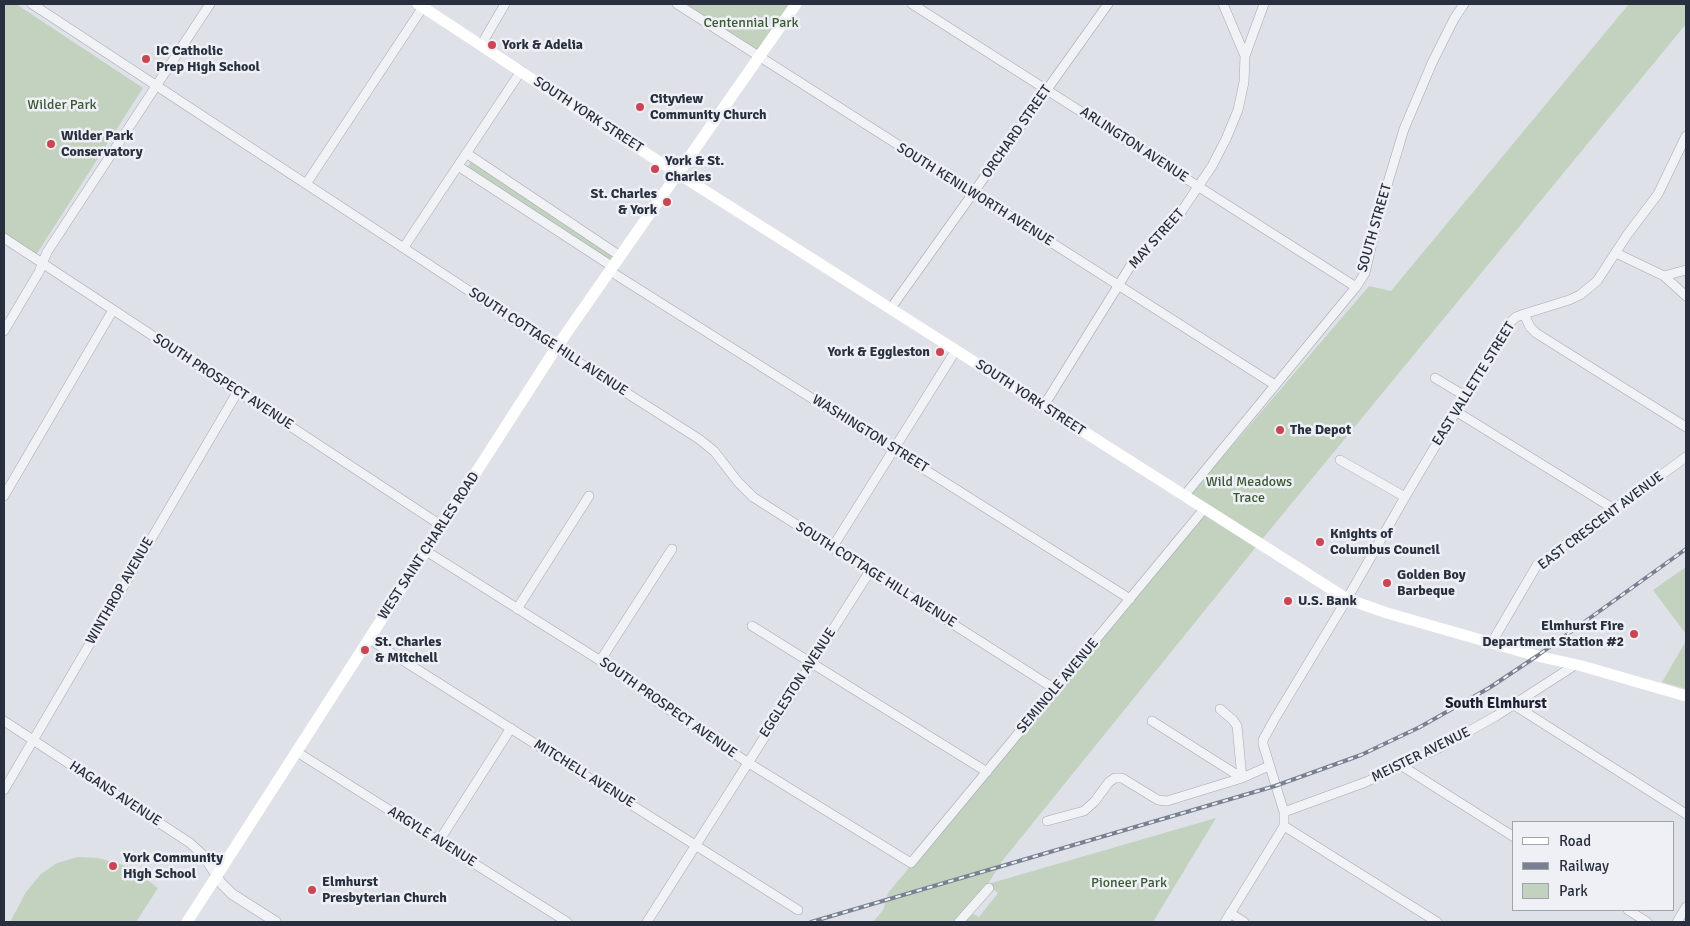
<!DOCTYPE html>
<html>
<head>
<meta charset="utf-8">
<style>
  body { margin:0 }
  #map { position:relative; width:1690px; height:926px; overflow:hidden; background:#dee1e7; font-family:Signika,sans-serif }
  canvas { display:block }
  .frame { position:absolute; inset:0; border:5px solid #282f3e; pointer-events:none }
  .legend { position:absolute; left:1512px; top:821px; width:162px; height:90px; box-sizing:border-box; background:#eef0f5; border:1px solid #9fa3ac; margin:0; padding:6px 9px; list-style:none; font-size:15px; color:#282f3e }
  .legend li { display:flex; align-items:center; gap:10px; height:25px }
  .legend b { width:25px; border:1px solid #9fa3ac }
</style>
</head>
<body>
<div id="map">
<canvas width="1690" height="926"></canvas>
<div class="frame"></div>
<ul class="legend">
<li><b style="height:6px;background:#fff"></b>Road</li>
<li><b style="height:6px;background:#788091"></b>Railway</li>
<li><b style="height:14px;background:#c3d1bf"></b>Park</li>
</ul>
</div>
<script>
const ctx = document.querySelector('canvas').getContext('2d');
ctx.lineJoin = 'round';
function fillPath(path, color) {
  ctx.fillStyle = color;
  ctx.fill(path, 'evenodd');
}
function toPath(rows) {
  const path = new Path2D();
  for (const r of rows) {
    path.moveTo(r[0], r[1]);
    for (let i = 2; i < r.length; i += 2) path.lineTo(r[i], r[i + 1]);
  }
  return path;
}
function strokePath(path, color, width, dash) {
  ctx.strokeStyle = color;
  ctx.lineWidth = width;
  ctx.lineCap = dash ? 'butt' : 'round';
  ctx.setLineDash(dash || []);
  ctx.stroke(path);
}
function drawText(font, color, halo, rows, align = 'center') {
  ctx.font = font + ' Signika,sans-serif';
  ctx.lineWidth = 5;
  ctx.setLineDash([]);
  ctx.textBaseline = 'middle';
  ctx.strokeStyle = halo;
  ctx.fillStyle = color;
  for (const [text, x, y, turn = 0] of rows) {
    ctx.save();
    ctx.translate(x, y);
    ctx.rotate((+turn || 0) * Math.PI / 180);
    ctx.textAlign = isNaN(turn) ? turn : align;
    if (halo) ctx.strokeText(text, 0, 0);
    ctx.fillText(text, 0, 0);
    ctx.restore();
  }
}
const green = toPath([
  [4,4,16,4,143,88,36,255,4,234],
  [685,4,790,4,757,51],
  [1629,4,1686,4,1686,24,1264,537,1003,860,988,884,1216,818,1153,922,963,922,971,913,979,917,998,893,988,885,960,922,873,922,883,910,888,893,1210,508,1190,495,1369,286,1391,291],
  [472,160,614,254,609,261,467,168],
  [1686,567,1686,634,1653,590],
  [1686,641,1686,689,1662,682],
  [78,857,98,858,130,867,158,888,136,922,10,922,26,892,41,874,57,863]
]);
const minor = toPath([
  [32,4,556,348,699,439,714,451,738,482,753,497,1055,689],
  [677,4,1275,385],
  [912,4,1356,287],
  [1223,4,1245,56],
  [481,45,505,4],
  [466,153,620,256],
  [458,166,613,267],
  [306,184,423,7],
  [4,238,442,526],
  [404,247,521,71],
  [1616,253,1664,276,1686,270],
  [610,271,1130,599],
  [1664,276,1686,296],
  [891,308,1108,4],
  [1524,314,1530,327,1536,333,1686,427],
  [4,331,39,272,47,252,210,4],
  [1435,378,1465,396],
  [1043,407,1131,265,1148,246,1177,218,1212,166,1226,139,1238,110,1244,82,1245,56,1264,4],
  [1457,412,1614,509],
  [1340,460,1405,497],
  [4,496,113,310],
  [1184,496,1356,287,1365,273,1380,209,1404,129,1432,63,1454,19,1464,4],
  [832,548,956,350],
  [426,551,631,680,656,701,747,762,911,863,1204,509],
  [517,609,589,496],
  [752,626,987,772],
  [369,639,798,910],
  [1492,642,1537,565,1686,457],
  [600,661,672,549],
  [1514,705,1686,814],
  [1220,709,1233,720,1237,726,1242,778],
  [4,721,190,843,203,855,217,877],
  [1152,721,1242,778],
  [297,752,567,922],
  [1402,766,1514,837],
  [4,790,238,391],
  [1284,812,1366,782,1441,747,1496,716,1575,665],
  [1047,821,1084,811,1095,801,1109,782,1115,778,1122,778,1158,800,1167,801,1242,778,1269,766],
  [1284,826,1437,922],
  [439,841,511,728],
  [1628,910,1647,922],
  [1230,913,1244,922],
  [647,922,870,571],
  [959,922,989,888],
  [1225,922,1284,826,1284,812,1263,744,1263,740,1274,720,1347,599,1405,497,1508,324,1516,317,1524,314,1569,300,1580,295,1597,281,1627,235,1658,194,1686,136],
  [1677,922,1686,907]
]);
const tertiary = toPath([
  [217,877,221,883,232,894,276,922]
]);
const secondary = toPath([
  [418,4,608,129,1347,599,1387,613,1537,656,1582,666,1686,696],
  [187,922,556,348,796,4]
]);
const rail = toPath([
  [811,922,1275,786,1361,755,1420,727,1489,688,1537,656,1686,549]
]);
const markers = [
  [492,45,5,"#cb4553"],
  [146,59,5,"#cb4553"],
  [640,107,5,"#cb4553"],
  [51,144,5,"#cb4553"],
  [655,169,5,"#cb4553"],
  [667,202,5,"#cb4553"],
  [940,352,5,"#cb4553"],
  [1280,430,5,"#cb4553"],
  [1320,542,5,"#cb4553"],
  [1387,583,5,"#cb4553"],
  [1288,601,5,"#cb4553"],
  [1634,634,5,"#cb4553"],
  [365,650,5,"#cb4553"],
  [113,866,5,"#cb4553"],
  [312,890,5,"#cb4553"]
];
const parkNames = [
  ["Centennial Park",751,23],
  ["Wilder Park",62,105],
  ["Wild Meadows",1249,482],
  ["Trace",1249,498],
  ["Pioneer Park",1129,883]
];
const poiNames = [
  ["York & Adelia",502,45],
  ["IC Catholic",156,51],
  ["Prep High School",156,67],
  ["Cityview",650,99],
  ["Community Church",650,115],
  ["Wilder Park",61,136],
  ["Conservatory",61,152],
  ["York & St.",665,161],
  ["Charles",665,177],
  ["St. Charles",657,194,"right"],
  ["& York",657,210,"right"],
  ["York & Eggleston",930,352,"right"],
  ["The Depot",1290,430],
  ["Knights of",1330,534],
  ["Columbus Council",1330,550],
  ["Golden Boy",1397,575],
  ["Barbeque",1397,591],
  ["U.S. Bank",1298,601],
  ["Elmhurst Fire",1624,626,"right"],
  ["Department Station #2",1624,642,"right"],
  ["St. Charles",375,642],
  ["& Mitchell",375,658],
  ["York Community",123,858],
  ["High School",123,874],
  ["Elmhurst",322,882],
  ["Presbyterian Church",322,898]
];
const streetNames = [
  ["SOUTH YORK STREET",588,115,33],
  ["ORCHARD STREET",1017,132,-55],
  ["ARLINGTON AVENUE",1134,145,33],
  ["SOUTH KENILWORTH AVENUE",975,195,32],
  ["SOUTH STREET",1375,228,-74],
  ["MAY STREET",1157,239,-48],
  ["SOUTH COTTAGE HILL AVENUE",548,342,33],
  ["SOUTH PROSPECT AVENUE",223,382,33],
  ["EAST VALLETTE STREET",1474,384,-58],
  ["SOUTH YORK STREET",1030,398,33],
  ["WASHINGTON STREET",870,434,32],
  ["EAST CRESCENT AVENUE",1601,521,-37],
  ["WEST SAINT CHARLES ROAD",429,546,-57],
  ["SOUTH COTTAGE HILL AVENUE",876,575,32],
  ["WINTHROP AVENUE",120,591,-60],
  ["EGGLESTON AVENUE",798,683,-57],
  ["SEMINOLE AVENUE",1058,686,-50],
  ["SOUTH PROSPECT AVENUE",668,708,35],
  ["MEISTER AVENUE",1421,755,-26],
  ["MITCHELL AVENUE",584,774,32],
  ["HAGANS AVENUE",115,794,33],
  ["ARGYLE AVENUE",432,837,32]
];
const neighbourhoodNames = [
  ["South Elmhurst",1496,704]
];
fillPath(green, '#c3d1bf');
strokePath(minor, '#a4a8b1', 10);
strokePath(tertiary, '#a4a8b1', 11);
strokePath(minor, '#f1f2f6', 9);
strokePath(tertiary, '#f1f2f6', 10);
strokePath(secondary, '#fff', 11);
strokePath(rail, '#788091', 4);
strokePath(rail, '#eef0f5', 2, [5.5]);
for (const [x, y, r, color] of markers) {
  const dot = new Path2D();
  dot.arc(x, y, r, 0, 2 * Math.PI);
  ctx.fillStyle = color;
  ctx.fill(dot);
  strokePath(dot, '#eef0f5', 2);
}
drawText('14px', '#3b5935', '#eef0f5', parkNames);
drawText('bold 14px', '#282f3e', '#eef0f5', poiNames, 'left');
drawText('14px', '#282f3e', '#eef0f5', streetNames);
drawText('bold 15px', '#1a202f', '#eef0f5', neighbourhoodNames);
</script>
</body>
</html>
